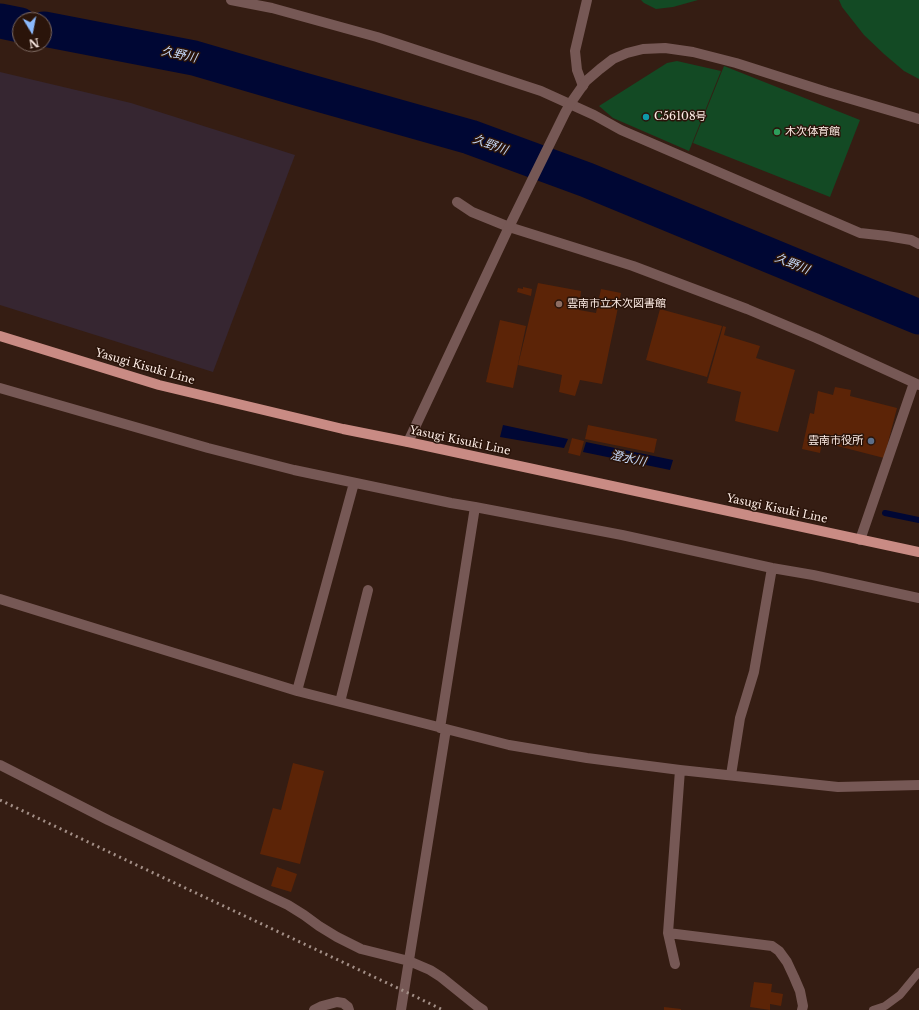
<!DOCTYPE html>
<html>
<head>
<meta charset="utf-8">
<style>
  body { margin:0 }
  #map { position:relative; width:919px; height:1010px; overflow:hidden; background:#351d13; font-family:"Libre Baskerville",serif }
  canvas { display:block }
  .north { position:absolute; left:12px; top:12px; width:40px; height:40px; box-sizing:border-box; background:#2a140a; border:1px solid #7e6a62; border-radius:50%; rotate:170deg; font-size:11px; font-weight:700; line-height:16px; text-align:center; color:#fdece5 }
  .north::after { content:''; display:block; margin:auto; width:14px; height:18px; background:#8bb9fc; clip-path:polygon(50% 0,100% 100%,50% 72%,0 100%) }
</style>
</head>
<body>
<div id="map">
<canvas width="919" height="1010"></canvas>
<div class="north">N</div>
</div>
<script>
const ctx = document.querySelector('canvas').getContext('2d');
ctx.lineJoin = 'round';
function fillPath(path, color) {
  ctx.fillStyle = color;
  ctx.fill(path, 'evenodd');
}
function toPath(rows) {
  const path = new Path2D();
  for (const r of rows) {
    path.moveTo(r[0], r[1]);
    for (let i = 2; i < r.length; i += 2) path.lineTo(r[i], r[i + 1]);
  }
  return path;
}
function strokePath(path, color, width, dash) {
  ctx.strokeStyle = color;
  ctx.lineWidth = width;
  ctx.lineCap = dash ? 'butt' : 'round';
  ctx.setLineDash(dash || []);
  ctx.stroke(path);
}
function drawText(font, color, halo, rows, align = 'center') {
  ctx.font = font + ' "Libre Baskerville","Noto Sans JP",serif';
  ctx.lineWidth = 3;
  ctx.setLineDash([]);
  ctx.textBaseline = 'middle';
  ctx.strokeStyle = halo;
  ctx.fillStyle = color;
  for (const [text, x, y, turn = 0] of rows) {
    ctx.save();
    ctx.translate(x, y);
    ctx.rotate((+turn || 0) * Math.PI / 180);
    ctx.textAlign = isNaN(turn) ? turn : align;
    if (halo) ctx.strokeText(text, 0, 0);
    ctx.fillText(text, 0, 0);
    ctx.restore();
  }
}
const education = toPath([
  [0,72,131,103,295,155,213,372,0,305]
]);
const green = toPath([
  [641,0,698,0,673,7,656,9,644,3],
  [839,0,919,0,919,79,904,71,884,54,864,35,842,7],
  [677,61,721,71,689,151,613,118,599,106,667,63],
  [724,66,860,120,830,197,693,143]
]);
const water = toPath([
  [503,425,568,439,564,448,500,437],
  [586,442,673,460,670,470,583,452]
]);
const stream = toPath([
  [885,513,919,520]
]);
const river = toPath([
  [0,21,20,25],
  [44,29,194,58,300,89,470,137,587,180,919,317]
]);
const building = toPath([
  [538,283,581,291,579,310,596,313,601,289,621,293,602,384,580,380,575,396,559,392,562,375,518,365],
  [523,287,532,289,531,296,517,292,518,288,523,289],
  [660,309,722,326,707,377,646,360],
  [500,320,526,326,513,388,486,382],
  [723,326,726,327,724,335,760,346,756,358,795,370,778,432,735,421,741,392,707,383],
  [835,387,851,390,850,396,897,408,884,458,822,442,820,453,802,449,810,413,814,414,818,391,833,395],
  [588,425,657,439,654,453,585,439],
  [572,438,584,441,580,456,568,453],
  [293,763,324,771,300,864,260,854,273,808,281,810],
  [277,867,297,874,291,892,271,886],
  [754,982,772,984,771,992,783,994,781,1006,770,1004,770,1010,750,1007],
  [664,1007,681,1009,681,1010,664,1010]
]);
const service = toPath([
  [873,1010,885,1006,900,995,919,972]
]);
const minor = toPath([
  [231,0,272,8,377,37,541,91,594,115,621,130,860,233,887,236,911,240,919,244],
  [583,86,577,70,575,51,587,0],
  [457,202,472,212,509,227,633,266,747,309,816,338,919,385],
  [0,388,208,448,294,470,451,503,475,507,622,535,772,568,813,575,919,598],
  [860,540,914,383],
  [0,599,297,691,509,745,587,758,680,770,838,787,919,785],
  [297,691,354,483],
  [340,702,368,590],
  [440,728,475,507],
  [0,765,108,820,288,905,304,915,319,926,337,937,361,949,409,961,430,970,441,977,477,1006,483,1010],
  [731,775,740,718,754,672,772,568],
  [668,933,772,946,779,951,787,962,794,977,800,991,803,1006,802,1010],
  [675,964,668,933,680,770],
  [314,1010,322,1006,337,1002,343,1003,348,1007,349,1010],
  [401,1010,446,729]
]);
const tertiary = toPath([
  [408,442,509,227,565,113,570,104,586,81,600,69,613,59,627,53,643,49,665,48,693,52,736,63,827,92,919,119]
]);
const primary = toPath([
  [0,336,159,385,343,429,408,442,919,552]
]);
const rail = toPath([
  [0,800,128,861,404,991,443,1010]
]);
const markers = [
  [646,117,4,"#0f9aa8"],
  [777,132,4,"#2e9e5b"],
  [559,304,4,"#8d6e63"],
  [871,441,4,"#5c6f8a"]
];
const poiNames = [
  ["C56108号",654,117],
  ["木次体育館",785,132],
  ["雲南市立木次図書館",567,304],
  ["雲南市役所",863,441,"right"]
];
const streetNames = [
  ["Yasugi Kisuki Line",145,367,16],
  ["Yasugi Kisuki Line",460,441,12],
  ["Yasugi Kisuki Line",777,509,12]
];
const waterNames = [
  ["久野川",179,55,12],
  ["久野川",490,145,20],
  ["久野川",792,264,22],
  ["澄水川",628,459,12]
];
fillPath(education, '#362631');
fillPath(green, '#134a24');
fillPath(water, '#000734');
strokePath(stream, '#000734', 6);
strokePath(river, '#000734', 35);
fillPath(building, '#5c2407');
strokePath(service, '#765855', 8);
strokePath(minor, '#765855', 10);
strokePath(tertiary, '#765855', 10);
strokePath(primary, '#c98b84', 10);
strokePath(rail, '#a38f87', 3, [2, 4]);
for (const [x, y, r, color] of markers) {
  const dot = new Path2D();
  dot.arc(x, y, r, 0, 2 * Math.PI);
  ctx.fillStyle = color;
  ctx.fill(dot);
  strokePath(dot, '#2a140a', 1.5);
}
drawText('11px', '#fdece5', '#2a140a', poiNames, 'left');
drawText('11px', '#fdece5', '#2a140a', streetNames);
drawText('italic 12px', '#c6d9f9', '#2a140a', waterNames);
</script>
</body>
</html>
